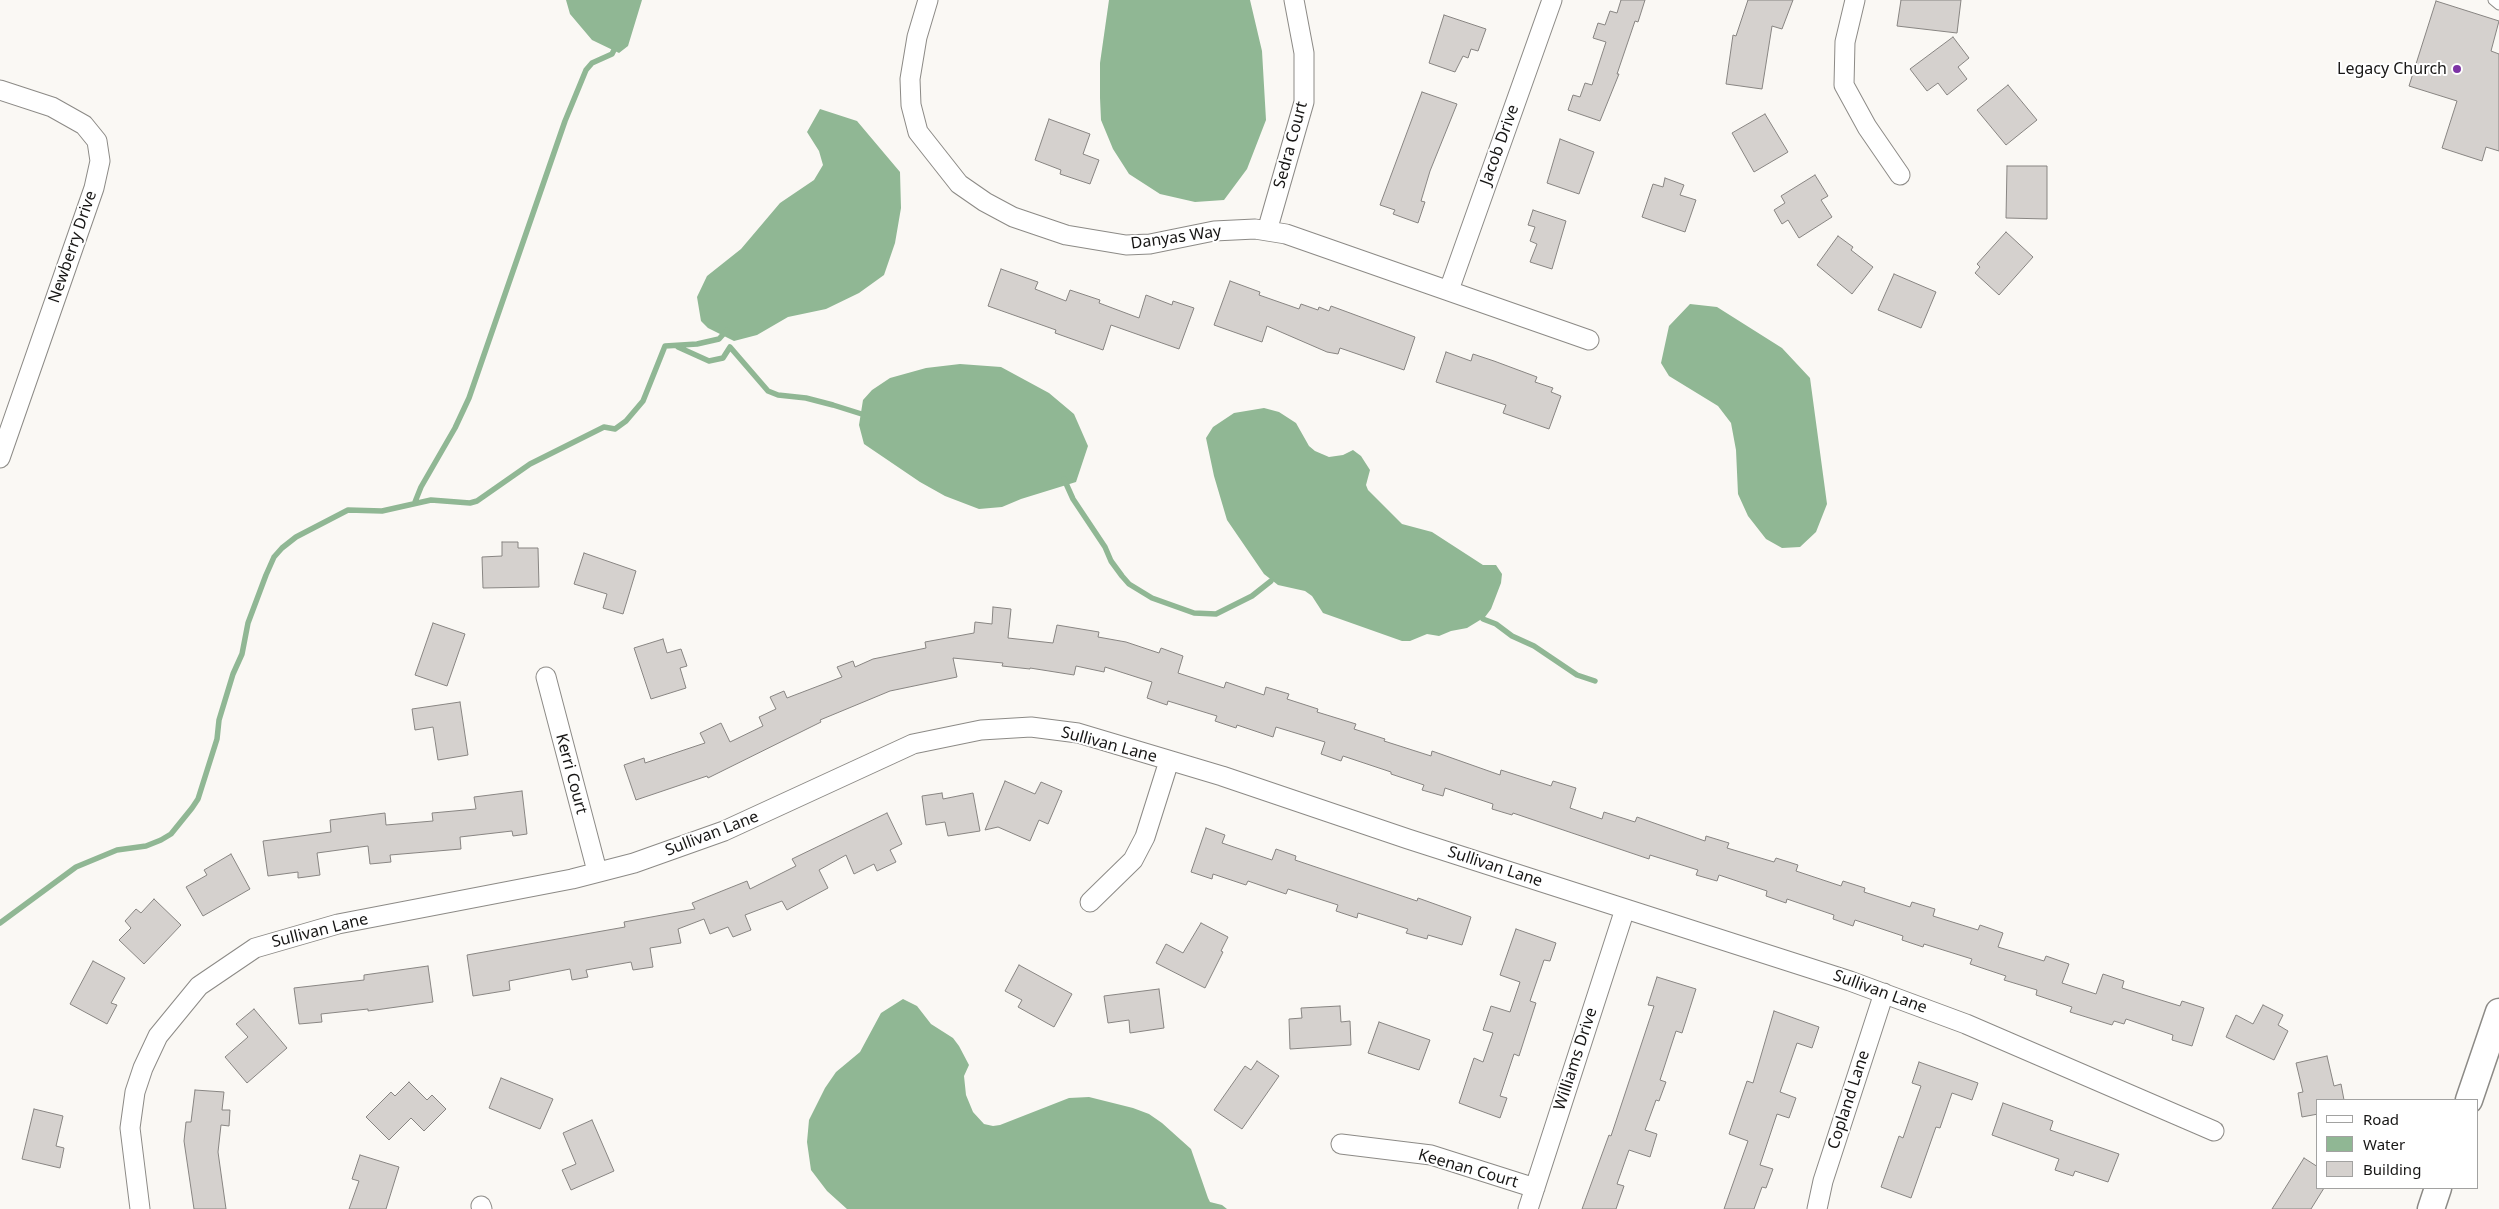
<!DOCTYPE html>
<html>
<head>
<meta charset="utf-8">
<style>
  body { margin:0 }
  #map { position:relative; width:2499px; height:1209px; overflow:hidden; background:#faf8f4; font-family:"Noto Sans",sans-serif }
  canvas { display:block }
  .legend { position:absolute; left:2316px; top:1099px; width:162px; height:90px; box-sizing:border-box; background:#fff; border:1px solid #a2a2a1; margin:0; padding:6px 9px; list-style:none; font-size:15px; color:#171615 }
  .legend li { display:flex; align-items:center; gap:10px; height:25px }
  .legend b { width:25px; border:1px solid #a2a2a1 }
</style>
</head>
<body>
<div id="map">
<canvas width="2499" height="1209"></canvas>
<ul class="legend">
<li><b style="height:6px;background:#fff"></b>Road</li>
<li><b style="height:14px;background:#90b794"></b>Water</li>
<li><b style="height:14px;background:#d5d1ce"></b>Building</li>
</ul>
</div>
<script>
const ctx = document.querySelector('canvas').getContext('2d');
ctx.lineJoin = 'round';
function fillPath(path, color) {
  ctx.fillStyle = color;
  ctx.fill(path, 'evenodd');
}
function toPath(rows) {
  const path = new Path2D();
  for (const r of rows) {
    path.moveTo(r[0], r[1]);
    for (let i = 2; i < r.length; i += 2) path.lineTo(r[i], r[i + 1]);
  }
  return path;
}
function strokePath(path, color, width, dash) {
  ctx.strokeStyle = color;
  ctx.lineWidth = width;
  ctx.lineCap = dash ? 'butt' : 'round';
  ctx.setLineDash(dash || []);
  ctx.stroke(path);
}
function drawText(font, color, halo, rows, align = 'center') {
  ctx.font = font + ' "Noto Sans",sans-serif';
  ctx.lineWidth = 4;
  ctx.setLineDash([]);
  ctx.textBaseline = 'middle';
  ctx.strokeStyle = halo;
  ctx.fillStyle = color;
  for (const [text, x, y, turn = 0] of rows) {
    ctx.save();
    ctx.translate(x, y);
    ctx.rotate((+turn || 0) * Math.PI / 180);
    ctx.textAlign = isNaN(turn) ? turn : align;
    if (halo) ctx.strokeText(text, 0, 0);
    ctx.fillText(text, 0, 0);
    ctx.restore();
  }
}
const water = toPath([
  [566,0,642,0,628,46,619,53,592,40,570,14],
  [1109,0,1250,0,1262,51,1266,120,1247,169,1224,200,1195,202,1160,194,1129,174,1113,149,1101,120,1100,98,1100,63],
  [820,109,857,121,900,172,901,208,895,243,884,275,859,293,826,309,788,317,757,335,734,341,708,328,701,321,697,297,707,276,741,249,780,203,814,180,823,165,819,151,807,132],
  [1690,304,1717,307,1782,348,1810,378,1827,504,1816,532,1800,547,1782,548,1766,539,1748,516,1738,494,1736,450,1731,423,1718,406,1669,376,1661,363,1669,326],
  [960,364,1001,367,1049,393,1074,414,1088,446,1076,482,1021,499,1002,507,979,509,945,496,920,482,864,444,859,425,863,400,872,390,890,378,926,368],
  [1264,408,1279,412,1296,423,1309,446,1315,451,1329,457,1343,455,1353,450,1361,456,1370,470,1366,485,1368,490,1402,524,1432,532,1483,565,1496,565,1502,574,1501,583,1491,609,1485,617,1467,628,1451,631,1439,636,1427,634,1410,641,1402,641,1323,613,1312,596,1305,591,1278,585,1264,574,1227,520,1214,476,1206,438,1213,427,1234,413],
  [903,999,917,1006,931,1024,953,1038,959,1046,969,1065,964,1076,966,1095,973,1112,984,1124,993,1126,1000,1125,1069,1098,1089,1097,1133,1108,1149,1114,1162,1123,1191,1149,1208,1198,1210,1202,1222,1205,1227,1209,847,1209,827,1191,811,1170,807,1142,809,1120,825,1088,836,1072,860,1052,881,1013]
]);
const stream = toPath([
  [678,347,709,361,723,358,730,347,768,391,778,395,806,398,833,405,868,416],
  [1064,479,1073,499,1105,547,1111,561,1122,576,1129,584,1152,598,1194,613,1216,614,1252,596,1271,581],
  [415,502,421,487,455,428,469,398,565,121,586,70,592,63,612,54,614,50],
  [1483,619,1496,624,1512,636,1534,646,1577,675,1595,681],
  [0,923,76,867,117,850,146,846,161,840,171,834,192,808,198,799,217,739,219,720,233,674,242,654,248,623,266,575,274,557,282,548,296,537,348,510,382,511,431,500,470,503,477,501,530,464,604,427,615,429,626,421,643,401,665,346,697,344,719,339,727,330]
]);
const building = toPath([
  [1621,0,1645,0,1638,22,1635,21,1617,74,1619,74,1600,121,1568,110,1573,95,1580,97,1585,83,1592,85,1606,42,1593,38,1598,23,1605,25,1610,11,1617,13,1621,0],
  [1748,0,1793,0,1782,29,1772,26,1762,89,1726,84,1733,35,1736,36,1748,0],
  [1901,0,1961,0,1957,33,1897,26,1901,0],
  [2436,1,2499,21,2491,51,2499,54,2499,151,2486,147,2482,161,2442,148,2457,101,2409,86,2436,1],
  [1444,15,1486,29,1478,51,1471,49,1468,58,1463,56,1455,72,1429,63,1444,15],
  [1953,37,1969,58,1958,67,1967,79,1947,95,1938,83,1927,91,1910,69,1953,37],
  [2008,85,2037,120,2006,145,1977,110,2008,85],
  [1422,92,1457,104,1430,171,1421,201,1425,202,1418,223,1393,214,1395,210,1380,205,1422,92],
  [1765,114,1788,152,1754,172,1732,133,1765,114],
  [1049,119,1090,134,1083,154,1099,160,1090,184,1060,174,1061,170,1035,160,1049,119],
  [1560,139,1594,152,1579,194,1547,183,1560,139],
  [2007,166,2047,166,2047,219,2006,218,2007,166],
  [1815,175,1828,196,1821,200,1832,217,1799,238,1788,220,1782,224,1774,210,1785,203,1781,196,1815,175],
  [1665,178,1684,185,1680,195,1696,200,1685,232,1642,217,1653,184,1663,187,1665,178],
  [1533,210,1566,221,1552,269,1530,262,1537,244,1530,241,1535,227,1528,225,1533,210],
  [2006,232,2033,257,1999,295,1975,273,1980,267,1977,264,2006,232],
  [1838,236,1853,247,1851,250,1873,267,1852,294,1817,265,1838,236],
  [1001,269,1038,282,1035,289,1066,301,1070,290,1100,300,1099,303,1139,318,1146,295,1172,305,1173,301,1194,308,1179,349,1111,325,1103,350,1055,333,1056,330,988,306,1001,269],
  [1894,274,1936,292,1921,328,1878,310,1894,274],
  [1230,281,1260,292,1259,295,1299,309,1301,304,1318,310,1319,307,1329,311,1331,306,1415,337,1404,370,1340,348,1338,354,1327,352,1267,326,1262,342,1214,325,1230,281],
  [1446,352,1471,361,1473,354,1494,361,1537,377,1535,382,1553,388,1551,392,1561,396,1549,429,1503,413,1506,405,1436,382,1446,352],
  [502,542,518,542,518,548,538,548,539,587,483,588,482,557,502,556,502,542],
  [584,553,636,571,623,614,603,608,607,594,574,584,584,553],
  [993,607,1011,609,1008,638,1053,643,1057,625,1099,632,1098,637,1126,642,1159,653,1161,648,1183,656,1178,673,1224,688,1226,682,1264,695,1266,687,1289,694,1287,699,1318,709,1317,712,1356,724,1354,729,1385,739,1384,741,1431,756,1432,751,1500,775,1501,770,1551,786,1553,781,1576,788,1570,808,1602,819,1604,812,1635,822,1637,817,1705,841,1706,836,1729,843,1727,848,1774,862,1776,858,1798,865,1796,871,1841,886,1843,881,1865,888,1864,892,1910,907,1912,902,1935,909,1933,916,1978,930,1980,925,2003,933,1998,947,2044,961,2046,956,2069,964,2062,983,2096,994,2103,974,2124,981,2122,988,2180,1006,2182,1001,2204,1008,2192,1046,2172,1040,2173,1035,2126,1019,2124,1024,2114,1021,2112,1025,2070,1012,2072,1007,2036,995,2037,990,2004,980,2006,976,1970,964,1972,959,1924,944,1923,947,1902,940,1903,936,1855,920,1853,926,1833,919,1834,915,1787,899,1786,903,1766,896,1767,891,1719,875,1717,881,1696,875,1698,870,1650,855,1649,859,1513,813,1512,815,1492,809,1493,804,1445,788,1443,796,1422,790,1424,785,1391,774,1391,772,1343,756,1341,761,1321,754,1325,742,1276,727,1273,737,1237,725,1236,728,1215,721,1217,716,1168,701,1167,705,1147,698,1152,682,1105,667,1104,672,1076,666,1074,675,1030,668,1030,669,1002,666,1003,663,953,658,957,677,890,691,820,720,821,722,708,778,707,776,636,800,624,765,644,758,645,763,705,743,700,733,721,723,730,742,763,726,759,717,776,709,770,697,784,691,787,698,842,677,837,667,853,661,855,667,873,659,926,648,925,642,974,633,975,622,992,624,993,607],
  [433,623,465,634,447,686,415,675,433,623],
  [663,639,667,653,681,649,687,666,680,668,686,688,651,699,634,648,663,639],
  [460,702,468,755,438,760,433,727,415,730,412,709,460,702],
  [1005,781,1035,794,1041,782,1062,791,1048,824,1039,820,1030,841,998,827,985,830,1005,781],
  [522,791,527,834,513,836,512,831,460,837,461,849,390,855,391,862,370,864,368,846,317,853,320,875,298,878,298,872,268,876,263,841,331,832,330,820,385,813,386,825,433,821,432,813,476,809,474,797,522,791],
  [942,793,943,799,973,793,980,831,948,836,945,822,926,825,922,796,942,793],
  [887,813,902,844,890,850,896,862,877,871,874,864,854,874,846,855,819,870,828,888,787,910,782,901,745,915,751,930,733,937,728,927,710,934,704,919,678,929,681,943,650,948,653,967,633,970,631,962,586,970,588,977,572,980,570,969,509,981,510,990,473,996,467,955,625,927,624,922,695,909,692,903,747,881,750,889,796,866,792,859,887,813],
  [1206,828,1225,835,1222,843,1272,860,1276,849,1296,856,1295,860,1417,901,1418,898,1471,917,1462,945,1428,935,1427,939,1406,933,1408,929,1358,913,1357,918,1336,911,1338,905,1288,889,1286,894,1248,881,1246,885,1213,874,1212,879,1191,872,1206,828],
  [231,854,250,889,203,916,186,887,207,875,204,870,231,854],
  [154,899,181,925,144,964,119,940,131,928,125,921,136,909,141,913,154,899],
  [1201,923,1228,937,1221,951,1223,952,1205,988,1156,963,1166,944,1183,953,1201,923],
  [1516,929,1556,943,1550,961,1544,960,1530,1001,1536,1003,1519,1056,1514,1054,1500,1096,1507,1098,1500,1118,1459,1103,1474,1058,1483,1062,1493,1033,1483,1030,1491,1006,1510,1012,1520,982,1500,975,1516,929],
  [93,961,125,978,111,1003,117,1005,107,1024,70,1004,93,961],
  [1019,965,1072,994,1054,1027,1018,1007,1022,1000,1005,991,1019,965],
  [428,966,433,1002,368,1011,368,1009,321,1014,322,1022,299,1024,294,988,364,980,364,975,428,966],
  [1657,977,1696,989,1682,1033,1676,1031,1660,1080,1666,1082,1659,1101,1656,1100,1645,1130,1657,1134,1650,1157,1629,1150,1617,1184,1624,1186,1616,1209,1582,1209,1609,1135,1611,1136,1654,1006,1648,1005,1657,977],
  [1159,989,1164,1028,1130,1033,1129,1020,1108,1023,1104,996,1159,989],
  [2263,1005,2283,1015,2278,1025,2288,1031,2274,1060,2226,1037,2236,1015,2253,1024,2263,1005],
  [1340,1006,1341,1022,1350,1021,1351,1045,1290,1049,1289,1019,1302,1018,1301,1008,1340,1006],
  [254,1009,287,1048,247,1083,225,1057,248,1037,236,1024,254,1009],
  [1774,1011,1819,1027,1812,1048,1797,1043,1780,1092,1796,1098,1789,1118,1777,1114,1760,1165,1773,1169,1766,1188,1762,1187,1754,1209,1724,1209,1748,1141,1729,1134,1747,1081,1753,1083,1774,1011],
  [1379,1022,1430,1040,1419,1070,1368,1053,1379,1022],
  [2327,1056,2334,1086,2341,1084,2344,1100,2318,1100,2318,1114,2302,1117,2298,1093,2303,1092,2296,1063,2327,1056],
  [1257,1061,1279,1076,1242,1129,1214,1110,1245,1066,1251,1070,1257,1061],
  [1919,1062,1978,1083,1972,1100,1952,1093,1940,1128,1936,1127,1911,1198,1881,1187,1899,1136,1903,1138,1921,1086,1912,1083,1919,1062],
  [501,1078,553,1099,540,1129,489,1108,501,1078],
  [409,1082,427,1100,432,1095,446,1109,424,1131,411,1118,389,1140,366,1117,391,1092,395,1096,409,1082],
  [195,1090,224,1092,222,1110,230,1110,229,1126,221,1125,218,1152,226,1209,194,1209,184,1141,186,1122,191,1122,195,1090],
  [2003,1103,2053,1121,2050,1130,2119,1154,2108,1182,2075,1171,2073,1176,2055,1170,2059,1159,1992,1135,2003,1103],
  [34,1109,63,1116,56,1146,64,1148,60,1168,22,1159,34,1109],
  [592,1120,614,1171,571,1190,562,1170,576,1164,563,1133,592,1120],
  [360,1155,399,1167,386,1209,349,1209,359,1181,352,1179,360,1155],
  [2304,1158,2318,1167,2318,1188,2324,1188,2311,1209,2272,1209,2304,1158]
]);
const lane = toPath([
  [2493,0,2499,5]
]);
const street = toPath([
  [928,0,917,37,910,79,911,105,918,132,959,184,985,202,1013,217,1066,235,1126,245,1150,244,1214,231,1255,229,1286,234,1589,340],
  [1855,0,1845,42,1844,85,1867,127,1900,175],
  [0,90,52,107,84,125,97,141,100,161,94,188,0,458],
  [1267,231,1304,102,1304,53,1294,0],
  [1449,290,1552,0],
  [546,677,597,871],
  [1090,902,1133,860,1145,837,1169,761],
  [1341,1144,1431,1155,1535,1188],
  [481,1206,482,1209],
  [140,1209,130,1128,135,1092,143,1068,158,1036,199,986,255,948,338,924,572,879,634,863,724,831,913,744,981,730,1031,727,1078,733,1222,776,1408,839,1850,981,1966,1024,2214,1131],
  [1528,1209,1625,909],
  [1817,1209,1823,1181,1884,993]
]);
const secondary = toPath([
  [2469,1100,2499,1012],
  [2431,1209,2438,1188]
]);
const markers = [
  [2457,69,5,"#7d33a5"]
];
const poiNames = [
  ["Legacy Church",2447,69]
];
const streetNames = [
  ["Sedra Court",1291,145,-75],
  ["Jacob Drive",1500,145,-70],
  ["Danyas Way",1176,238,-8],
  ["Newberry Drive",73,247,-71],
  ["Sullivan Lane",1109,745,15],
  ["Kerri Court",571,774,75],
  ["Sullivan Lane",712,834,-21],
  ["Sullivan Lane",1495,867,18],
  ["Sullivan Lane",320,931,-14],
  ["Sullivan Lane",1880,992,20],
  ["Williams Drive",1576,1059,-72],
  ["Copland Lane",1849,1100,-72],
  ["Keenan Court",1468,1169,16]
];
fillPath(water, '#90b794');
strokePath(stream, '#90b794', 5.5);
fillPath(building, '#d5d1ce');
strokePath(building, '#888582', 1);
strokePath(lane, '#8c8a86', 11);
strokePath(street, '#8c8a86', 21);
strokePath(secondary, '#8c8a86', 29);
strokePath(lane, '#fff', 9);
strokePath(street, '#fff', 19);
strokePath(secondary, '#fff', 26);
for (const [x, y, r, color] of markers) {
  const dot = new Path2D();
  dot.arc(x, y, r, 0, 2 * Math.PI);
  ctx.fillStyle = color;
  ctx.fill(dot);
  strokePath(dot, '#fff', 2);
}
drawText('16px', '#171615', '#fff', poiNames, 'right');
drawText('16px', '#171615', '#fff', streetNames);
</script>
</body>
</html>
